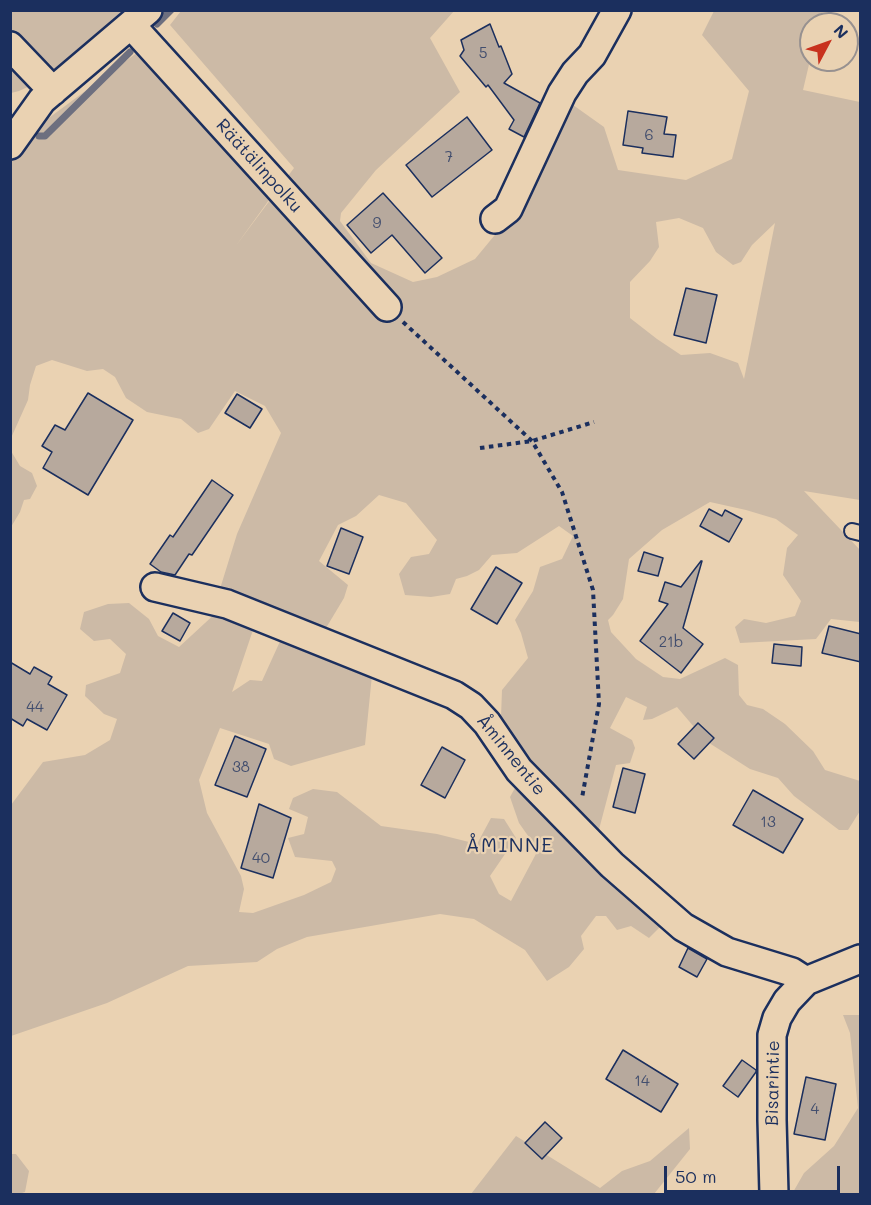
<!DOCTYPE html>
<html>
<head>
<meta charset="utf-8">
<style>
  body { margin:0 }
  #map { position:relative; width:871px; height:1205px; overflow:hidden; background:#ead2b2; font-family:Mali,sans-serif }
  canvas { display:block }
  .frame { position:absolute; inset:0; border:12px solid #1b2f5e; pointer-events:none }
  .north { position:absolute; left:799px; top:12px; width:60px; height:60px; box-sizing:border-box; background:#ead2b2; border:2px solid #979190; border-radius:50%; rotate:49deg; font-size:16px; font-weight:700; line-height:24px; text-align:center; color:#1b2f5e }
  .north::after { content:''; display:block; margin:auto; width:21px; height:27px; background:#c8321e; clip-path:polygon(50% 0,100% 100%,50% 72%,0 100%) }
  .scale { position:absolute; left:664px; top:1166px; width:176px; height:27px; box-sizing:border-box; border:3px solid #1b2f5e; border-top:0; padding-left:8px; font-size:18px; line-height:21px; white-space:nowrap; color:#1b2f5e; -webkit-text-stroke:4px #ead2b2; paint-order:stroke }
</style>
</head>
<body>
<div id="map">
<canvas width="871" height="1205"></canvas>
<div class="frame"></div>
<div class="north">N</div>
<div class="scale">50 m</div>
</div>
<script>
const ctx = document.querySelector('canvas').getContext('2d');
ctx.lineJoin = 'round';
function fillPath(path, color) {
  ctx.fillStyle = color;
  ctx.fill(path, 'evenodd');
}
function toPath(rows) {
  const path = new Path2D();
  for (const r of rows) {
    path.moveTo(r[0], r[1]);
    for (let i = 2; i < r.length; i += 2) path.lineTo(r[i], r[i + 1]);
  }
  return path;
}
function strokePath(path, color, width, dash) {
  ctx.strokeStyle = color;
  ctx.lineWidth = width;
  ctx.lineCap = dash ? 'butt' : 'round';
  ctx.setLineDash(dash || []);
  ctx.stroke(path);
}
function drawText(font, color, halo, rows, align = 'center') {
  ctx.font = font + ' Mali,sans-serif';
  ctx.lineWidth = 4.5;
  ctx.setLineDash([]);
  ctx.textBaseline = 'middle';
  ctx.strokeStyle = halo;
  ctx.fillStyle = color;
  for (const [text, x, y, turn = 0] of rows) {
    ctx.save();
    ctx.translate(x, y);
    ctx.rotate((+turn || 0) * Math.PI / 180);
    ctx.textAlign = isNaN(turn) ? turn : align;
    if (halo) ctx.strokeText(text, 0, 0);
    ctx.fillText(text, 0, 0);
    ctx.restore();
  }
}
const green = toPath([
  [11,11,130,11,68,68,19,91,11,93],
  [181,11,454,11,430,38,460,92,376,170,341,213,340,221,371,263,413,282,437,277,475,259,513,213,566,100,604,127,618,170,686,180,732,159,749,91,702,35,714,11,823,11,819,24,811,24,811,56,803,90,860,102,860,500,804,491,860,550,860,622,831,619,816,639,740,643,735,627,744,619,766,623,795,616,801,601,783,575,787,548,798,535,776,519,746,510,710,502,662,530,629,559,623,599,613,615,608,620,611,632,636,659,663,677,680,679,725,658,738,665,739,695,747,705,763,709,785,724,813,751,825,770,860,781,860,811,848,830,839,830,794,796,778,778,750,769,706,741,677,707,652,719,643,720,647,707,626,697,610,728,632,740,635,748,630,763,616,765,597,837,666,921,649,938,631,926,617,930,606,916,596,916,581,936,584,949,569,967,547,981,525,950,474,919,440,914,307,937,277,949,257,962,188,966,107,1003,11,1036,11,805,43,762,85,755,110,740,117,719,104,714,85,696,86,685,120,673,126,654,110,639,94,641,80,629,84,612,108,604,129,603,149,619,158,636,179,647,218,611,253,630,232,692,250,680,262,681,282,637,372,675,365,745,291,766,274,759,269,744,220,728,199,780,207,813,241,876,244,889,239,912,253,913,304,895,331,882,336,869,332,861,295,857,288,838,304,834,308,817,289,809,293,798,313,789,337,792,381,826,437,834,477,844,491,818,504,819,516,838,490,876,499,894,511,901,538,850,519,823,510,797,531,759,501,717,502,690,528,658,521,633,515,620,533,591,540,567,562,559,573,536,559,526,517,553,492,555,479,570,467,576,456,579,450,594,431,597,405,595,399,574,411,557,429,554,437,540,406,503,379,495,356,516,338,525,319,561,348,585,344,598,326,628,219,592,237,534,281,433,265,406,235,391,209,429,198,433,181,419,147,412,126,398,115,377,103,369,87,371,52,360,36,366,30,385,28,400,11,438,11,128,38,126,138,52,269,200,235,247,294,168,170,25],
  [679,218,703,228,716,252,733,265,741,262,752,245,775,223,744,379,738,363,710,353,681,355,657,339,630,318,630,282,650,261,659,247,656,222],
  [11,451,20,466,32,473,37,486,30,499,24,500,20,512,11,527],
  [843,1015,860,1015,860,1194,792,1194,804,1173,834,1146,858,1108,850,1033],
  [689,1128,690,1149,654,1194,471,1194,516,1136,600,1188,622,1171,650,1161],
  [11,1154,16,1154,29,1171,25,1192,19,1194,11,1194]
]);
const stream = toPath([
  [157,24,171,10],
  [39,136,45,136,130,52]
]);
const building = toPath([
  [490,24,499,47,501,46,512,74,504,83,540,103,524,137,509,129,514,120,488,85,486,87,460,56,464,50,461,40,490,24],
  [628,111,667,117,664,134,676,135,673,157,642,153,643,148,623,145,628,111],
  [467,117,492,150,432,197,406,165,467,117],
  [383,193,442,258,425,273,392,235,371,253,347,225,383,193],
  [686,288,717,295,706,343,674,335,686,288],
  [88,393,133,420,88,495,43,468,52,452,42,446,55,425,65,430,88,393],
  [237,394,262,409,250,428,225,413,237,394],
  [212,480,233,495,192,555,189,554,175,575,161,572,150,564,170,535,173,537,212,480],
  [709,509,722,516,725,510,742,519,729,542,700,526,709,509],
  [341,528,363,537,349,574,327,566,341,528],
  [644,552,663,558,658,576,638,571,644,552],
  [701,561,702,561,683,628,703,644,681,673,640,641,668,604,659,601,665,582,681,587,701,561],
  [496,567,522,583,497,624,471,609,496,567],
  [173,613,190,623,180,641,162,631,173,613],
  [829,626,861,634,861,662,822,653,829,626],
  [774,644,802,647,801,666,772,663,774,644],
  [10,662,30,674,34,667,52,677,48,684,67,695,47,730,27,719,23,726,10,718,10,662],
  [698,723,714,738,694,759,678,744,698,723],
  [235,736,266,749,247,797,215,785,235,736],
  [442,747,465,760,445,798,421,785,442,747],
  [623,768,645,774,635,813,613,807,623,768],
  [753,790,803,819,783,853,733,825,753,790],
  [259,804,291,818,273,878,241,868,259,804],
  [688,948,707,959,697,977,679,967,688,948],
  [623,1050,678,1084,661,1112,606,1079,623,1050],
  [742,1060,756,1070,756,1072,738,1097,723,1086,742,1060],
  [806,1077,836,1084,825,1140,794,1134,806,1077],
  [545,1122,562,1138,542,1159,525,1143,545,1122]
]);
const path = toPath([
  [403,322,532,441,562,492,593,590,599,704,582,798],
  [480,448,532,441,594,422]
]);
const lane = toPath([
  [852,531,860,533]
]);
const street = toPath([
  [131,25,387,307],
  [10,46,53,91],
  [10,145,42,100,148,10],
  [495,219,508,209,562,93,575,73,592,55,617,10],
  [155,587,227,604,454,695,471,706,487,723,519,770,612,865,683,927,727,952,792,972,806,981,860,959],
  [774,1194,772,1120,772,1035,777,1018,787,1001,806,981]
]);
const numberNames = [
  ["5",483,53],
  ["6",649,135],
  ["7",449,157],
  ["9",377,223],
  ["21b",671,642],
  ["44",35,707],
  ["38",241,767],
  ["13",768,822],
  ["40",261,858],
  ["14",642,1081],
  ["4",815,1109]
];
const streetNames = [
  ["Räätälinpolku",259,166,48],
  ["Åminnentie",511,755,51],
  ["Bisarintie",773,1083,-89]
];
const neighbourhoodNames = [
  ["ÅMINNE",510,846]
];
fillPath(green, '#ccbaa6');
strokePath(stream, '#6d6f7f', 7);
fillPath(building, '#b7a99d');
strokePath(building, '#1b2f5e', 1.5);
strokePath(lane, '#1b2f5e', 18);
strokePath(street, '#1b2f5e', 32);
strokePath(path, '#1b2f5e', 4, [4.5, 4.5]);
strokePath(lane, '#ead2b2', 14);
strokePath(street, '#ead2b2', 27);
drawText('15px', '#424e6e', null, numberNames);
drawText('18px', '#1b2f5e', '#ead2b2', streetNames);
ctx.letterSpacing = '1.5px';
drawText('20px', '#1b2f5e', '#ead2b2', neighbourhoodNames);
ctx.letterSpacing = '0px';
</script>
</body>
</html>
